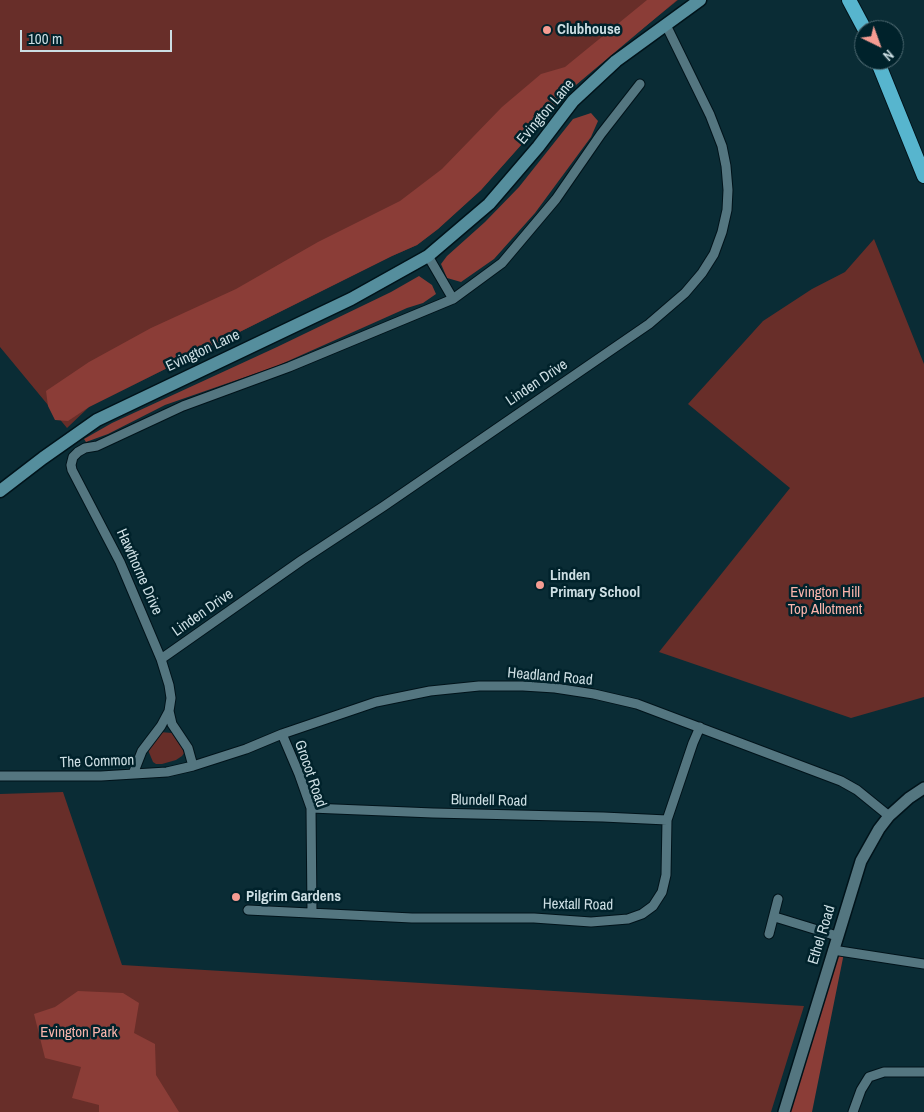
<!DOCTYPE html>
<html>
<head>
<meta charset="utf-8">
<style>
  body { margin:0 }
  #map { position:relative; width:924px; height:1112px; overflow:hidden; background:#0a2c35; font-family:"Archivo Narrow",sans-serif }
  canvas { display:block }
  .north { position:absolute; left:854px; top:20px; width:50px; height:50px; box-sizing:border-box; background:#00222b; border:1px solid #526d75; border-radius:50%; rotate:138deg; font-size:14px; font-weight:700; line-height:20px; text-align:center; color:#ccdee3 }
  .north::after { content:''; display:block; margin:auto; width:18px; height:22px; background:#f59c92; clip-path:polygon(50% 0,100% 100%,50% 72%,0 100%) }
  .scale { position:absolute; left:20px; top:30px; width:152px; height:22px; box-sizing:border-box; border:2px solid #ccdee3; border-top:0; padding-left:6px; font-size:15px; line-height:18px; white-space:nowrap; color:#ccdee3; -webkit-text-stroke:4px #00222b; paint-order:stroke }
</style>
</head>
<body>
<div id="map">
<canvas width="924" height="1112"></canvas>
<div class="north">N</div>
<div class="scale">100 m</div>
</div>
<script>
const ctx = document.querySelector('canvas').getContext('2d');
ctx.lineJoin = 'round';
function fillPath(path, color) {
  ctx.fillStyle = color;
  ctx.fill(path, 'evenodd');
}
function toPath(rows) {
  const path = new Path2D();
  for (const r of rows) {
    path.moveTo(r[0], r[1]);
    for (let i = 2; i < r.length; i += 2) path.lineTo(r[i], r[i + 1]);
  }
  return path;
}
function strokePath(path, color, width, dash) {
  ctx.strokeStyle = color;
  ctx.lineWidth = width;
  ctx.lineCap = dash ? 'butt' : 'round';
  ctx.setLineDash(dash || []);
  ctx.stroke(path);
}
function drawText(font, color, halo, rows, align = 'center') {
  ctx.font = font + ' "Archivo Narrow",sans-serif';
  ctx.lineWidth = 5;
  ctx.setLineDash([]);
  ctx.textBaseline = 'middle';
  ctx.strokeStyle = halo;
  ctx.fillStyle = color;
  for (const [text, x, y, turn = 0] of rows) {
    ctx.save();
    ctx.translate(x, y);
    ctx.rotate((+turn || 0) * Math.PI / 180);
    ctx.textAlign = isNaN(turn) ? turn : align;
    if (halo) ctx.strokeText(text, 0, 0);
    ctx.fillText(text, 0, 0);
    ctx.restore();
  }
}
const green = toPath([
  [0,0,678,0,601,62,570,90,481,190,438,229,417,245,392,256,89,407,67,428,0,347],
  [874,239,924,364,924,697,851,718,659,652,790,488,688,404,763,321,812,289,845,272],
  [160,732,172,733,182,748,184,753,182,756,176,760,162,764,156,764,153,762,148,750,150,745],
  [63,792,122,965,804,1006,771,1112,0,1112,0,794]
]);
const forest = toPath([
  [647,0,677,0,570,90,481,190,438,229,417,245,392,256,89,407,68,421,55,420,48,406,46,391,89,362,151,328,236,289,318,242,400,201,442,169,502,107,541,74,565,67],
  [591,113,598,121,591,137,535,213,494,259,461,282,447,278,441,264,447,256,485,222,519,187,573,119],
  [419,276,432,285,436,294,423,303,407,308,277,366,165,405,108,434,86,442,84,439,112,423,277,347,391,292],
  [833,950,844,953,812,1112,787,1112],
  [78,991,123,993,139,1003,134,1033,155,1044,156,1075,179,1112,99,1112,99,1105,72,1098,81,1067,45,1058,34,1014,55,1007]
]);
const minor = toPath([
  [453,299,502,263,556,199,601,134,640,84],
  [161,659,302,560,384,506,649,324,685,293,702,273,714,254,722,232,727,210,728,190,726,166,722,146,710,115,666,25],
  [169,711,172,724,188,748,193,766],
  [282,734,299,774,311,808,312,912],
  [133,774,142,751,161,726,169,711,171,698,169,685,161,659,120,562,72,470,71,465,73,457,78,452,85,448,97,446,183,406,289,367,453,299,428,256],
  [0,776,101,776,167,772,193,766,246,749,282,734,376,702,430,691,479,686,523,686,555,688,594,694,637,704,841,781,857,790,889,816],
  [311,808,433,813,603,817,667,820],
  [248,910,412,918,534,918,591,922,628,919,642,914,653,906,662,892,666,875,667,820,693,743,700,727],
  [775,917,837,936],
  [769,934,778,899],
  [833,950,924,964],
  [853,1112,861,1090,869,1077,884,1072,924,1072]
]);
const tertiary = toPath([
  [784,1112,861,861,879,829,889,816,909,798,924,788]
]);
const secondary = toPath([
  [0,491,43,458,97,420,351,299,428,256,489,204,538,147,573,101,616,61,700,0]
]);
const trunk = toPath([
  [849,0,865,30],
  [877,60,924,176]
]);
const markers = [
  [547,30,5,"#f59c92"],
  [540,585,5,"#f59c92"],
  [236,897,5,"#f59c92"]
];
const poiNames = [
  ["Clubhouse",557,30],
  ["Linden",550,576],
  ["Primary School",550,593],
  ["Pilgrim Gardens",246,897]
];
const streetNames = [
  ["Evington Lane",546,112,-50],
  ["Evington Lane",203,351,-25],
  ["Linden Drive",537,383,-34],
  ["Hawthorne Drive",139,572,66],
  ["Linden Drive",203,613,-35],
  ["Headland Road",550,677,5],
  ["The Common",97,762,-2],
  ["Grocot Road",310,774,71],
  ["Blundell Road",489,801,1],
  ["Hextall Road",578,905,1],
  ["Ethel Road",822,935,-73]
];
const parkNames = [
  ["Evington Hill",825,593],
  ["Top Allotment",825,610],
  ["Evington Park",79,1033]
];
fillPath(green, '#682e29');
fillPath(forest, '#8b3d37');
strokePath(minor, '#00131a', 11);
strokePath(tertiary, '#00131a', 14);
strokePath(secondary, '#00131a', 15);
strokePath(trunk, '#00131a', 16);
strokePath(minor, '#547680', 9);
strokePath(tertiary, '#547680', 11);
strokePath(secondary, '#558e9d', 12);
strokePath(trunk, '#57b5ce', 14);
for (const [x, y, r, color] of markers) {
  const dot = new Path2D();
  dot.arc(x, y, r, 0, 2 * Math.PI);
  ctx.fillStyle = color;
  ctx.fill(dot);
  strokePath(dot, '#00222b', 2);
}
drawText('bold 15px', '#ccdee3', '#00222b', poiNames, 'left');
drawText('15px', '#ccdee3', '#00222b', streetNames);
drawText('15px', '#f9b4ab', '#00222b', parkNames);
</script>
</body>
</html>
